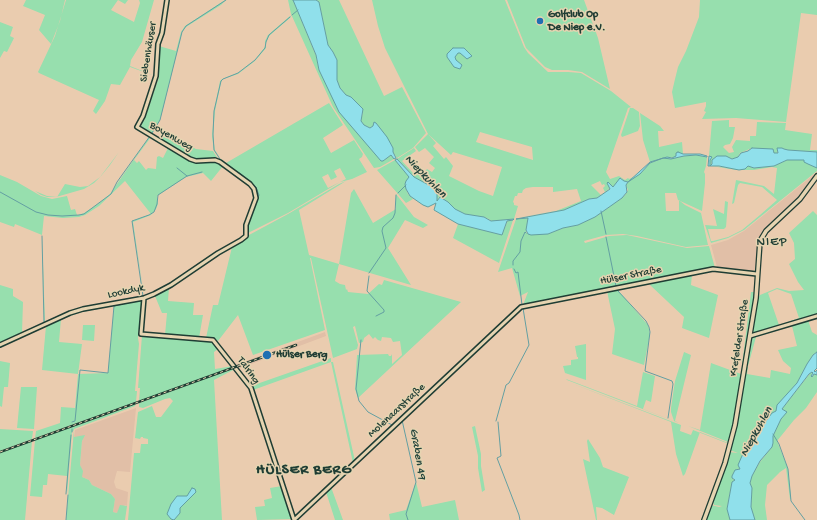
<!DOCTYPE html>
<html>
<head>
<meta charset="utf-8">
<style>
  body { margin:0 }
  canvas { display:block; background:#eaccaf }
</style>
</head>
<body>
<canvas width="817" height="520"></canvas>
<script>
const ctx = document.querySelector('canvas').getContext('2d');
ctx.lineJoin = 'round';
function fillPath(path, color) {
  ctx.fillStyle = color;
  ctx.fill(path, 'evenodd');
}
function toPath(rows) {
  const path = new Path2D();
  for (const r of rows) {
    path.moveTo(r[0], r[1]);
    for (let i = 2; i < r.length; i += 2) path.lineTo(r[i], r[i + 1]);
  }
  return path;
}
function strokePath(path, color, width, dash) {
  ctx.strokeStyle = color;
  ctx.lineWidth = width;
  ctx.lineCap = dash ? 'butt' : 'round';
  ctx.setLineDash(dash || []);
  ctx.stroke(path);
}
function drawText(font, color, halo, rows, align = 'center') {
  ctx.font = font + ' "Gochi Hand",sans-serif';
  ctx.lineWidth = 3;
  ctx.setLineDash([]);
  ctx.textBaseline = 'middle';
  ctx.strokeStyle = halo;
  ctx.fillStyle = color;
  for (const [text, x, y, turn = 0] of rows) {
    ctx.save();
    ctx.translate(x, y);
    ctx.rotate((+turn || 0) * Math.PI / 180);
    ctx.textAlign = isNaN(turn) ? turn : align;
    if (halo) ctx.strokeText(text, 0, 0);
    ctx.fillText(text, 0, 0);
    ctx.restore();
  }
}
const built = toPath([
  [817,172,799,197,759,241,756,269,751,272,717,267,711,245,728,240,744,231],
  [325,332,326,336,238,369,235,365],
  [136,402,136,403,35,440,35,438],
  [136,408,130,472,117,471,114,482,116,488,128,492,127,506,125,505,117,513,113,512,115,499,111,494,92,485,89,480,82,477,82,471,80,465,82,441,83,438,74,437,75,430]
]);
const green = toPath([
  [26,0,65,0,60,21,51,44,39,30,45,15,23,6],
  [66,0,128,0,125,4,118,0,111,10,134,22,140,3,139,0,154,0,142,42,131,60,130,66,155,76,130,67,120,85,111,84,105,101,96,114,93,111,99,100,39,73,38,72,55,36],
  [225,0,226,0,221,5,186,27,182,32,160,120,152,134,151,132,141,127,142,123,141,122,142,120,144,121,159,77,157,76,159,46,176,51,181,32,185,26],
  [288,0,293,0,316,56,319,70,335,100,383,161,391,155,394,159,380,167,374,168,333,107,291,14],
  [316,0,339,0,384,96,402,87,426,133,413,148,397,158,393,152,393,148,376,123,374,122,373,126,370,128,364,125,361,121,363,112,351,97,346,95,340,88,337,80,337,60,333,52,328,45,319,2],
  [372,0,505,0,524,47,528,53,548,72,568,72,581,73,611,91,631,107,628,108,627,111,606,172,610,179,619,176,625,180,628,178,629,179,640,174,650,163,661,159,650,162,643,140,640,113,660,126,664,131,658,131,659,147,682,142,683,154,676,154,676,157,666,158,671,159,684,156,696,155,707,157,706,166,704,172,705,174,705,183,702,211,678,200,676,193,665,193,666,211,679,211,679,201,680,201,685,205,701,213,708,245,686,247,637,236,623,234,606,235,584,241,585,243,609,236,627,235,687,248,709,246,715,268,523,305,528,292,520,296,512,268,498,272,516,219,528,218,526,232,528,234,548,234,563,228,578,225,595,217,622,198,626,194,628,190,626,185,628,182,624,181,621,178,613,187,608,182,608,184,610,188,605,192,603,188,605,186,604,184,602,185,600,181,591,185,601,195,597,198,589,199,564,210,516,218,556,211,581,201,577,189,553,192,553,187,533,187,526,188,523,190,522,193,518,193,517,196,515,196,513,202,514,203,514,205,518,206,514,219,492,221,487,218,465,214,455,209,448,202,439,197,437,201,437,192,436,189,414,177,397,159,414,148,416,151,402,161,413,173,422,175,427,169,432,172,435,168,429,163,434,157,425,148,419,152,415,147,428,134,436,143,433,146,444,159,446,157,453,166,449,176,479,191,493,196,502,167,453,152,451,155,428,134,385,48,378,26],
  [480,132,532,147,533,160,476,142],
  [507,0,584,0,598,38,610,89,582,72,568,70,552,70,545,67,526,48],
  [700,0,817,0,817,15,801,13,786,122,736,118,702,119,706,112,704,111,706,106,706,102,675,108,672,92,675,79,678,67,686,51,699,17],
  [290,16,291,17,269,36,266,42,266,48,255,61,238,74,223,79,221,82,215,111,213,137,215,150,220,158,226,163,329,103,343,125,323,138,331,153,354,140,363,154,362,157,359,159,367,172,352,179,340,182,288,213,248,233,247,227,255,201,255,191,223,162,214,150,212,137,214,111,220,81,222,79,238,73,255,60,265,47,265,41,268,35],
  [340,168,346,179,328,188,322,177,328,174,331,180,337,177,334,171],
  [0,22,13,27,10,36,14,38,7,52,4,51,0,58],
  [630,108,633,108,639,112,640,126,638,131,622,137,621,135],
  [729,120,729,127,735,127,733,138,730,144,725,145,723,147,729,153,734,152,732,147,736,140,750,141,750,136,756,136,757,122,786,123,785,130,812,134,810,150,817,150,817,152,788,150,783,149,782,148,777,149,777,153,774,153,773,150,752,148,740,153,738,157,732,159,726,156,717,156,712,161,711,166,740,169,748,166,754,168,774,166,787,160,805,160,804,162,806,160,817,161,815,165,812,165,817,168,817,171,744,230,728,238,711,243,705,225,717,226,713,209,724,214,725,201,728,202,726,227,724,229,708,229,711,241,713,241,728,237,742,230,760,215,777,200,762,187,740,183,738,185,734,203,732,204,736,180,764,186,774,194,777,168,772,167,754,170,737,170,711,166,708,166,709,157,710,159,711,156,709,156,712,121],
  [162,131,196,149,213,151,218,159,195,160,191,158,161,139,160,140],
  [150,136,151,137,134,160,137,163,139,161,146,170,148,168,156,169,157,157,159,156,163,158,168,148,193,161,217,161,223,166,211,181,203,173,186,177,157,196,158,204,156,209,151,215,133,222,144,296,132,221,151,214,125,181,99,206,85,215,79,217,63,218,44,216,42,235,15,224,14,227,0,222,0,175,17,182,41,196,52,199,67,196,71,210,75,209,77,215,78,215,84,213,98,204,110,194],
  [119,152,110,165,101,176,94,183,84,189,56,197,47,197,41,195,35,191,47,196,57,197,65,184,80,187,88,186,100,177],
  [395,160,410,177,406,189,408,194,413,199,406,203,377,170],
  [355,179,346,181,299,210,309,255,339,264,351,193,354,189,373,223,396,209,396,194,414,217,428,225,423,228,405,220,388,248,411,285,339,264,335,281,340,284,345,285,346,290,347,289,348,292,368,294,379,284,382,285,384,280,461,302,358,398,355,389,357,355,388,354,389,356,391,356,392,354,392,364,402,355,400,341,393,342,391,338,382,337,381,341,378,340,375,337,373,339,369,334,364,338,363,342,359,343,355,326,353,327,358,345,357,349,333,358,311,258,310,258,325,330,253,355,238,315,218,341,214,339,206,338,213,305,218,305,232,247,249,237,249,235,288,214,339,184,346,181],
  [813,211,817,215,817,315,755,333,753,333,752,331,757,295,759,297,760,295,777,288,789,291,804,290,798,282,789,264,795,259,794,243,789,233],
  [777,289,791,294,799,318,779,325,768,293],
  [508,220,513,220,499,263,453,238,458,224,502,235],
  [42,236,45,322,69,311,85,307,85,308,76,310,0,345,0,285,13,289,13,296,23,302,22,333,44,323],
  [692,274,691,285,718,295,709,338,682,328,684,317,650,285,651,283],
  [169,288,168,301,194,303,193,315,203,315,199,338,165,335,167,313,162,313,155,296],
  [617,289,648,325,650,334,644,365,612,354,615,329,607,291],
  [751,292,754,292,755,298,733,425,730,441,728,442,688,426,700,430,711,363,741,374],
  [142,300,138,338,139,344,135,391,137,391,136,402,35,438,36,431,60,423,61,407,75,408,78,374,42,370,46,326,0,347,0,346,71,313],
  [114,306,108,373,78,374,82,344,59,342,61,319,82,312],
  [808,320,812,332,817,335,817,352,813,355,807,364,797,383,778,405,776,411,772,413,752,439,739,467,740,469,734,472,732,478,735,481,732,482,727,508,730,520,706,520,711,505,719,507,722,506,714,505,713,502,729,452,738,453,730,450,746,367,748,367,747,374,770,378,771,370,790,374,791,368,783,361,778,350,797,346,792,326,756,337,748,366,746,365,752,339,756,336],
  [83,325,95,325,94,341,82,340],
  [142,335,211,341,218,349,214,352,215,369,233,366,233,367,139,401,140,388,138,388],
  [586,344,586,380,565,373,563,366,571,365,571,360,578,359,578,357,577,357,575,346],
  [684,352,691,355,675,421,679,423,567,380,566,379,637,406,643,372,655,376,651,402,646,400,643,409,674,421,671,412,671,408,675,381],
  [331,358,331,362,333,362,355,461,353,463,331,362,253,390,251,386],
  [0,361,10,363,8,387,4,387,2,407,0,406],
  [234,368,235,369,214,380,222,520,128,520,134,453,140,453,141,444,148,444,148,439,143,438,143,437,141,437,140,439,135,438,138,412,152,406,156,417,161,417,173,401,170,398,165,399,143,408,139,407,139,403],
  [192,491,196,492,180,508,180,513,174,519,171,519,169,516,179,497,187,496],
  [812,371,813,373,811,376,812,377,814,374,817,375,817,392,806,408,794,420,777,441,788,469,791,499,790,499,786,468,780,472,767,485,765,505,767,520,755,520,751,507,752,488,750,483,752,476,760,462,772,447,773,443,773,436,781,419,786,412,782,409],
  [568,382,681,425,680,431,691,435,693,430,729,444,723,468,703,520,702,520,721,469,728,443,700,432,685,474,683,476,676,454,671,422],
  [21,387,37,387,34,429,17,428],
  [136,403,135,406,74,429,74,437,85,435,82,441,80,465,83,471,82,477,89,480,92,485,111,494,115,499,113,512,117,513,120,505,127,506,125,520,66,520,74,430,72,432,67,494,67,476,48,474,47,485,43,485,42,497,30,496,35,440],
  [475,426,481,454,481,466,485,490,482,492,478,468,478,456,472,427],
  [0,429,33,431,32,439,0,451],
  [588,439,600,458,603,467,629,477,614,515,602,508,596,507,597,520,596,520,583,459,590,462,587,441],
  [32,441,25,520,0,520,0,452],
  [416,482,422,507,455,500,459,520,390,520,389,514,406,510],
  [282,486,293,519,257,520,255,507,265,506,264,500,272,498,270,488],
  [331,487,343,520,335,520,326,492]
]);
const water = toPath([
  [293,0,316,0,319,2,328,45,333,52,337,60,337,80,340,88,346,95,351,97,363,109,361,121,364,125,370,128,373,126,374,122,376,123,387,137,393,148,393,152,396,158,394,159,391,155,383,161,381,161,339,112,319,70,316,55,293,0],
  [453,48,464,48,472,56,467,59,460,53,458,53,455,57,456,60,462,65,460,69,454,67,447,57,447,54,453,48],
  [752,148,773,149,774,153,778,153,777,148,782,148,784,149,788,150,817,152,817,168,808,164,804,162,804,160,787,160,774,166,754,168,748,166,745,169,739,170,719,166,708,166,709,156,712,157,710,160,710,166,712,164,712,160,717,156,726,156,732,159,738,157,741,153,748,151,752,148],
  [678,152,683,154,700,154,707,156,707,157,696,155,684,156,671,159,663,158,650,163,640,174,628,182,626,185,627,192,622,198,595,217,578,225,563,228,548,234,531,235,528,234,526,230,528,218,516,219,564,210,589,199,597,198,610,189,607,183,608,182,613,187,620,178,624,181,628,182,650,162,667,157,672,158,676,156,676,153,678,152],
  [397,159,414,177,436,189,437,192,437,201,440,197,448,202,455,209,465,214,484,217,491,221,514,219,513,220,507,221,502,235,458,224,434,210,436,203,428,207,423,205,410,196,406,189,405,184,406,181,409,177,395,160,397,159],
  [817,352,817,368,814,371,815,372,817,370,817,375,814,374,812,377,811,376,813,373,812,372,809,374,782,409,787,412,781,419,773,436,773,443,772,447,760,461,752,476,750,483,752,488,751,507,755,520,730,520,727,509,732,482,735,480,732,478,732,476,735,470,740,469,738,465,745,449,772,413,776,411,777,405,797,383,807,364,813,355,817,352],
  [192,488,195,489,196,492,180,508,180,513,174,520,171,519,167,514,171,504,177,496,187,496,192,488]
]);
const stream = toPath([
  [292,15,298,10],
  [152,133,160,120,182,32,186,26,226,0],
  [220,159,214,150,213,134,214,111,221,81,223,79,238,73,255,60,265,48,266,42,269,35,290,17],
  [222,161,227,165],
  [177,168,187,176],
  [231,168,241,174,256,187,259,195,248,225,248,231],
  [0,192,36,212,48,215,62,216,79,215,84,214,111,194,117,182,150,136],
  [398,193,406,185],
  [601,211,606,234],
  [42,236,44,322],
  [606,237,616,286],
  [513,265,513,261,520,252,521,241,525,232,526,233],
  [514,269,516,273,518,272,522,305],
  [369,273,386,248,382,231,383,227,393,218,395,213,396,195],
  [369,276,367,291,384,310,384,312,376,316],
  [617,290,646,321,649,327,650,332,645,371,672,381,673,384,668,418],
  [143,296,132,221,149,215,154,212,157,204,158,195,187,176,202,172],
  [361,340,356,389,359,401,368,412,392,425],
  [402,420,416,482,406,514,408,520],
  [496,421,506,385,509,383,529,345,523,308],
  [72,422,75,421,80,370,108,373,114,306,142,300],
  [498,422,501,456,497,458,519,515,520,520],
  [72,432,72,429],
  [773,434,779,444,788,469,791,501,805,520],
  [66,494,71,435],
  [66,520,68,495]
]);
const tertiary = toPath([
  [144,298,141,334,213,340,251,388,294,520],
  [750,336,817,316],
  [0,345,70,313,83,309,144,298,154,294,171,285,218,253,241,240,246,236,246,225,256,198,254,189,250,184,220,162,215,160,196,161,190,159,137,127,143,116,156,76,158,44,162,33,167,0],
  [294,520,521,307,713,269,757,274]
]);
const secondary = toPath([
  [704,520,725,463,735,425,756,298,760,241,766,231,800,199,817,176]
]);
const rail = toPath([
  [0,452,296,345]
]);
const markers = [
  [540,21,4,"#1f6fb2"],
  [267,355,5,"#1f6fb2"]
];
const poiNames = [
  ["Golfclub Op",548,15],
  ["De Niep e.V.",548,28],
  ["Hülser Berg",276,355]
];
const streetNames = [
  ["Siebenhäuser",149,52,-81],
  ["Boyenweg",171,137,30],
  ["Hülser Straße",631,276,-11],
  ["Lookdyk",126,292,-12],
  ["Krefelder Straße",740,338,-81],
  ["Talring",248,371,55],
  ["Molenaarstraße",397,411,-43]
];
const waterNames = [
  ["Niepkuhlen",425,177,46],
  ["Niepkuhlen",757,432,-61],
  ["Graben 49",417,454,80]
];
const quarterNames = [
  ["NIEP",772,243]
];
const districtNames = [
  ["HÜLSER BERG",304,471]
];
fillPath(built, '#e1bfa7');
fillPath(green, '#97dfae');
fillPath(water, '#90e0eb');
strokePath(water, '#639fa2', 1);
strokePath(stream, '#639fa2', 1);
strokePath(tertiary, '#1f3d34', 6);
strokePath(secondary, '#1f3d34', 6);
strokePath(tertiary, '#e6d4b1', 3);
strokePath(secondary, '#e6d4b1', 3.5);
strokePath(rail, '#1f3d34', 2.5);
strokePath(rail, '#e6d4b1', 1, [3]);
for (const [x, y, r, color] of markers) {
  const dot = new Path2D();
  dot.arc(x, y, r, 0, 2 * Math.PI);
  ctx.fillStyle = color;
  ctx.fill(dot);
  strokePath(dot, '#e6d4b1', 1.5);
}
drawText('bold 11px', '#1f3d34', '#e6d4b1', poiNames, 'left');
drawText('11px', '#1f3d34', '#e6d4b1', streetNames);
drawText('italic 12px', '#25453d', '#e6d4b1', waterNames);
ctx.letterSpacing = '1px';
drawText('13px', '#1f3d34', '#e6d4b1', quarterNames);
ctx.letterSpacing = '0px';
ctx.letterSpacing = '1px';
drawText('bold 15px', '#1f3d34', '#e6d4b1', districtNames);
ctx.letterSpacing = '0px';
</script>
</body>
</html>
